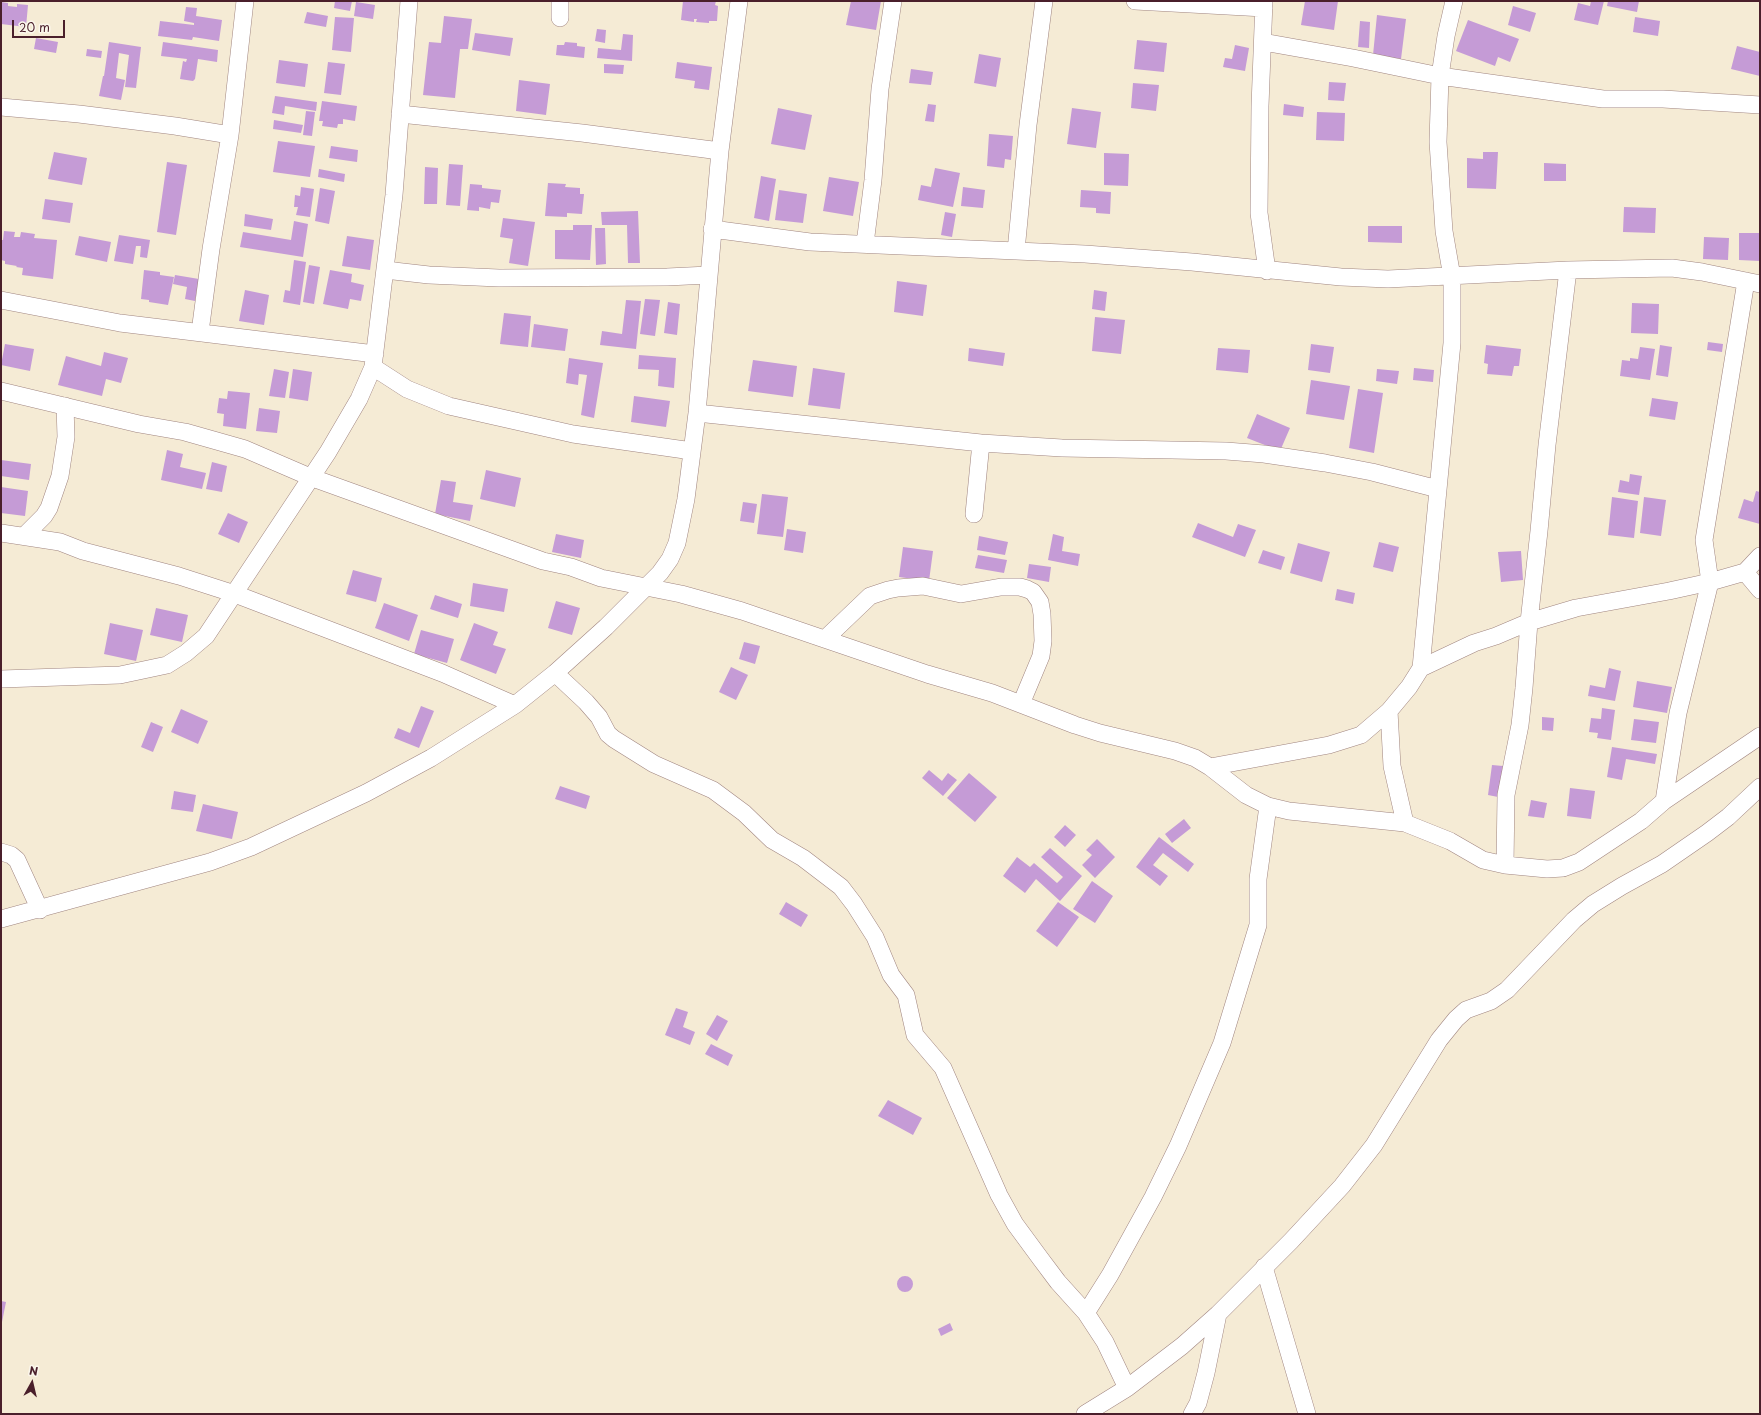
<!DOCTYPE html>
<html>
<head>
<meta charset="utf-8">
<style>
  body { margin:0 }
  #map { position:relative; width:1761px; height:1415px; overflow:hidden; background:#f5ebd5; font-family:"Playpen Sans",sans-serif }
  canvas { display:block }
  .frame { position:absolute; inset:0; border:2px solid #4a1f2b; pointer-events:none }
  .north { position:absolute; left:12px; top:1363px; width:40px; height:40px; -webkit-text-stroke:3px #fbf7ec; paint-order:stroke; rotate:8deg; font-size:11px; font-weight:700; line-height:16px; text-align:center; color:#4a1f2b }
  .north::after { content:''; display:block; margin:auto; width:14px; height:18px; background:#4a1f2b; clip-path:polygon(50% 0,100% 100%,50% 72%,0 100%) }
  .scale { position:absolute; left:12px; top:20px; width:53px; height:18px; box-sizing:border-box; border:2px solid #4a1f2b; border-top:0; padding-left:5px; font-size:12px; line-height:14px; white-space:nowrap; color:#4a1f2b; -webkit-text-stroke:3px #fbf7ec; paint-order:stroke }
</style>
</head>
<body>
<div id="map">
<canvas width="1761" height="1415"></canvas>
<div class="frame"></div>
<div class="north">N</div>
<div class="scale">20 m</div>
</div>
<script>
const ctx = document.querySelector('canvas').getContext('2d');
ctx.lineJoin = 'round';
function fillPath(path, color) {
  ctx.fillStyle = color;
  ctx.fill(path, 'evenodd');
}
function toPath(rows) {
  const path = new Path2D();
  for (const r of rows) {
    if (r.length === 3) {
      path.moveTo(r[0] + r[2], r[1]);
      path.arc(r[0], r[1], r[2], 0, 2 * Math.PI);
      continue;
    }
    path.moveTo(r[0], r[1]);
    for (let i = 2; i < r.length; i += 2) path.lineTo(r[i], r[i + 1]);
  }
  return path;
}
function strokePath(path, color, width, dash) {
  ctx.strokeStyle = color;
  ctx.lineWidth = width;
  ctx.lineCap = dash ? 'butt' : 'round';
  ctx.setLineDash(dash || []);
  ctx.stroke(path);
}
const building = toPath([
  [335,1,352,1,350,11,334,8],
  [683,1,716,1,715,5,718,6,717,21,709,21,709,23,696,22,697,19,694,19,694,22,681,20],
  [851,1,881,1,876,30,846,25],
  [1305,1,1338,1,1334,30,1301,25],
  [1591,1,1604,1,1598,25,1574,20,1578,3,1590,6],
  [1608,1,1639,1,1637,12,1607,6],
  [1,2,8,3,8,6,17,7,17,4,28,5,26,27,1,24],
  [356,2,375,5,373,19,354,16],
  [1513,6,1536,13,1530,32,1508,25],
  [186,7,197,8,196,16,222,20,219,41,193,37,192,40,158,36,160,21,194,25,194,23,184,21],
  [307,12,328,16,326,27,304,23],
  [1377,15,1406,19,1401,59,1373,55],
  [444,16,472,19,468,49,460,49,455,98,423,95,429,42,441,43],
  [335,17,354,18,351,52,332,50],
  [1635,17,1660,21,1658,36,1633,32],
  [1468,20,1519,39,1510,62,1498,57,1495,66,1456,51],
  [1360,21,1370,22,1369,48,1358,47],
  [597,29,606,30,605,43,595,41],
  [475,33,513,38,510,56,472,50],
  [623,34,633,35,632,61,597,58,598,48,621,50],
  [36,38,58,42,56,53,34,49],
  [1137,40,1167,43,1164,72,1134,69],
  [109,42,141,47,136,88,125,87,129,55,119,53,116,78,125,80,121,100,99,96,103,76,104,76],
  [163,42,218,50,217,62,198,59,195,79,193,81,180,79,183,61,186,62,187,59,161,56],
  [565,42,577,43,577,46,585,47,584,58,556,55,557,45,564,45],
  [1235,45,1249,48,1245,71,1223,67,1225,58,1232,59],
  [1737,46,1760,52,1760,76,1731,69],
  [87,49,102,51,101,58,86,56],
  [979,54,1001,58,996,87,974,83],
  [279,60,308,64,305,87,276,83],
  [328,62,345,64,341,95,324,93],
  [677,62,712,67,709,90,694,88,695,81,675,78],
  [604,64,624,65,623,74,604,73],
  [911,69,933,72,931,85,909,83],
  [519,80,550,84,546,115,516,111],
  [1329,82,1346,83,1344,101,1328,100],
  [1133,83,1159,85,1156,111,1131,108],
  [275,96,317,102,316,111,285,106,284,115,272,113],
  [322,101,357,106,355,121,343,119,343,124,338,124,337,128,322,126,323,121,319,121],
  [928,104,936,105,934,122,925,121],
  [1284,104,1304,107,1303,117,1283,115],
  [778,108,812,115,805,150,771,144],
  [1072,108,1101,112,1096,148,1067,144],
  [306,111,315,112,312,136,303,135],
  [1317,112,1345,113,1344,141,1316,140],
  [274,120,303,125,301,133,273,129],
  [989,134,1013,136,1011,160,1005,159,1004,168,987,166],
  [278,141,315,146,310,177,273,172],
  [331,146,358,150,357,162,329,158],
  [54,152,87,158,82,185,48,179],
  [1483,152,1498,152,1496,189,1467,188,1467,158,1483,159],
  [1104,153,1129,154,1128,186,1104,185],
  [167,162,187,165,176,235,157,232],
  [1544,163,1566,164,1566,181,1544,181],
  [449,164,463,165,460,206,446,205],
  [425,167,438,168,437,204,424,204],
  [935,168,960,173,953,207,918,200,921,185,931,187],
  [319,169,345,174,344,182,318,177],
  [761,176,776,179,769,221,754,218],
  [829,177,859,182,853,216,823,211],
  [548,183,566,184,565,187,580,188,580,194,584,194,582,214,567,213,567,217,545,216],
  [470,184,482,185,482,188,501,190,499,203,491,202,490,209,479,207,479,211,467,210],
  [301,187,314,189,310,217,296,215,298,207,294,207,295,195,300,196],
  [963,187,985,190,983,208,961,206],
  [320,188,335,191,329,224,315,221],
  [779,190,807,194,803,223,775,220],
  [1081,190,1111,192,1110,214,1096,213,1096,208,1080,207],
  [45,199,73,203,70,223,42,219],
  [1624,207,1656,208,1655,233,1623,232],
  [638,211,640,263,628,263,627,225,602,225,601,212],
  [945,212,956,214,952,237,941,235],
  [245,214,273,219,271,230,244,226],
  [503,218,535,222,528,266,509,263,513,239,500,237],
  [294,221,308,224,303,257,240,247,243,232,291,240],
  [573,225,592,225,590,260,555,259,555,230,573,230],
  [1368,226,1402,226,1402,243,1368,242],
  [595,228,605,228,606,264,596,265],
  [4,231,15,232,14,237,20,237,21,232,35,234,34,238,57,240,53,279,22,275,23,268,16,267,17,266,5,264,5,261,1,260,1,240,3,240],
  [1739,233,1760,233,1760,261,1739,260],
  [119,235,150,240,147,258,140,257,141,246,136,246,133,264,114,261],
  [79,236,111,242,107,262,75,255],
  [347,236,374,240,370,270,342,266],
  [1704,237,1729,238,1728,260,1703,259],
  [294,260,306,262,300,305,283,302,285,290,290,291],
  [309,265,320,267,314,304,303,302],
  [144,270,160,272,160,275,174,277,168,305,149,302,149,300,141,299],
  [330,270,352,274,351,282,364,285,361,301,350,299,348,309,323,304],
  [175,275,199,279,195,301,185,299,187,287,173,284],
  [897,281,927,285,923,316,894,312],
  [245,290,269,295,264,325,239,321],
  [1094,290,1107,292,1105,311,1092,309],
  [645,299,660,300,655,336,640,334],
  [626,300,641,301,636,349,600,345,602,331,622,334],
  [668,302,680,304,677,335,664,333],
  [1632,303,1659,304,1658,334,1631,333],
  [504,313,531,316,528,347,500,344],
  [1095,317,1125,320,1121,354,1092,351],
  [534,324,568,329,565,351,531,347],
  [1708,342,1723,344,1722,352,1707,350],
  [5,344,34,349,30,371,1,365],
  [1311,344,1334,347,1330,373,1308,370],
  [1486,345,1521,349,1519,366,1514,366,1512,376,1487,374,1488,364,1484,363],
  [1660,345,1672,347,1668,377,1656,375],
  [1640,347,1655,349,1650,380,1620,376,1622,360,1630,361,1630,358,1638,359],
  [969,348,1005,353,1003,366,968,361],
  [1218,348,1250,350,1248,373,1216,370],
  [104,352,128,358,121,383,106,379,102,396,58,385,66,356,101,366],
  [639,355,676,358,674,388,658,386,659,370,638,369],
  [569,358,603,363,594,418,581,415,587,375,579,374,578,385,566,383],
  [753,360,797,366,793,397,748,391],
  [813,368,845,373,840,409,808,405],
  [1414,368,1434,370,1433,382,1413,380],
  [274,369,289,372,285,398,269,396],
  [293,369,312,372,308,401,289,398],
  [1377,369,1399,371,1397,384,1376,381],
  [1311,380,1350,386,1344,420,1306,414],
  [1358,389,1383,393,1374,453,1349,448],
  [228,391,250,393,246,429,223,426,224,414,217,413,219,398,227,399],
  [634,396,670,401,666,427,631,422],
  [1652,398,1678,402,1675,420,1649,416],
  [259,408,280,411,277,433,256,431],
  [1257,414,1290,428,1280,451,1247,438],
  [167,450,183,454,180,467,206,473,202,489,161,480],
  [1,460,31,464,29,480,1,476],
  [212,462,227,466,222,492,206,489],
  [486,470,521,478,515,507,480,499],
  [1630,474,1642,476,1639,495,1618,492,1620,480,1629,482],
  [441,480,456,482,453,502,473,505,470,521,435,514],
  [1,487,28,491,25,516,1,513],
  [1756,491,1760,492,1760,524,1738,518,1744,499,1753,502],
  [762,494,788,497,783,537,757,534],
  [1612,497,1638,501,1634,538,1608,535],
  [1644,497,1666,500,1661,536,1640,533],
  [743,502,757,504,754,523,740,521],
  [228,513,248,522,239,543,218,534],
  [1198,523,1233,537,1238,524,1256,530,1245,557,1192,537],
  [787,529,806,532,803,553,784,550],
  [556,534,584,540,581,558,552,552],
  [1053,534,1064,537,1062,551,1080,554,1078,566,1048,560],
  [979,536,1008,542,1005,555,977,550],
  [1379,542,1399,547,1393,572,1373,567],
  [1298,543,1330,552,1322,582,1290,573],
  [903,547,933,551,929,581,899,577],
  [1263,550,1285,557,1281,570,1258,563],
  [1521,551,1523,580,1501,582,1498,552],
  [978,555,1007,560,1004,573,975,568],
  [1029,564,1051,567,1049,582,1027,578],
  [353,570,382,578,376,602,346,594],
  [473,583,508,589,504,612,470,606],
  [1337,589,1355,593,1353,604,1335,600],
  [435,595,462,604,458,618,430,609],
  [556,601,580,608,572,635,548,628],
  [384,603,418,615,409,641,375,628],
  [156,608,188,615,182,642,150,635],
  [110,623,143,630,136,661,104,654],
  [474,623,498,632,493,645,506,649,496,674,460,660],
  [421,630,454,639,447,663,414,654],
  [744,642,760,646,755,664,739,659],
  [731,667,748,675,736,700,719,692],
  [1609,668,1621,671,1615,701,1588,696,1590,685,1605,688],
  [1637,681,1672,687,1667,713,1633,707],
  [421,706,434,711,419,748,394,738,398,728,410,733],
  [1602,708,1615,710,1611,740,1597,738,1598,733,1589,732,1591,718,1601,719],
  [181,709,208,721,198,744,171,732],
  [1542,717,1554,718,1553,731,1542,730],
  [1634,719,1659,722,1656,743,1631,740],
  [151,722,163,727,153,752,141,747],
  [1612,747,1657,754,1655,764,1626,759,1622,780,1607,777],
  [1492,765,1503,766,1498,797,1488,795],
  [929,770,942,781,948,773,957,780,943,796,922,778],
  [969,773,997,797,975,822,947,798],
  [560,786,590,796,586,809,555,799],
  [1570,788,1595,791,1591,819,1567,816],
  [174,791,196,795,193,812,171,809],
  [1531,800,1547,803,1544,818,1528,816],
  [203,804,238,812,232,839,196,831],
  [1184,819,1191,828,1172,843,1165,834],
  [1065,825,1076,835,1065,847,1054,837],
  [1159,837,1194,864,1188,872,1163,853,1153,865,1168,876,1160,886,1136,867],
  [1097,839,1115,857,1095,878,1082,865,1092,855,1086,850],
  [1050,848,1082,876,1060,901,1036,879,1025,893,1003,876,1017,857,1030,867,1034,863,1057,883,1063,877,1041,857],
  [1092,881,1113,896,1095,923,1073,909],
  [786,902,808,915,801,927,779,914],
  [1058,902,1079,917,1057,947,1036,931],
  [676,1008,688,1012,683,1027,695,1032,690,1045,665,1035],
  [717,1015,728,1021,717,1041,706,1034],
  [711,1044,733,1055,728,1066,705,1054],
  [888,1100,922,1118,913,1135,878,1116],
  [905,1284,8],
  [1,1301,6,1302,2,1322,1,1322],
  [950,1323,953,1330,941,1336,938,1329]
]);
const minor = toPath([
  [1135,1,1264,8],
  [1264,1,1260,106,1259,213,1267,271],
  [560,18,560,1],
  [1263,42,1353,58,1440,76,1603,99,1663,99,1760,105],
  [1,107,79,114,175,126,230,135],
  [400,114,582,133,720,151],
  [712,229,810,242,1085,254,1192,262,1341,277,1388,279,1568,270,1672,268,1702,272,1760,284],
  [865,244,873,180,880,89,893,1],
  [1016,251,1028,125,1044,1],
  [385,270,429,275,499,278,667,277,709,275],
  [1,300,120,323,375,354],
  [200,332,211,249,230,135,245,1],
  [373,367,407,389,449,406,573,434,692,451],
  [1,391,139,424,185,432,245,449,310,477,543,561,571,567,601,578,681,594,742,611,927,674,992,693,1075,725,1100,733,1175,751,1195,758,1210,767,1246,795,1268,806,1289,811,1405,823,1450,841,1483,860,1505,865,1547,869,1563,868,1579,862,1641,821,1664,801,1760,736],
  [697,413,981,443,1062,448,1226,451,1264,454,1325,463,1372,472,1438,489],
  [974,514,981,443],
  [1,533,60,542,83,551,179,576,235,594,442,673,515,705],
  [24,536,44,516,49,508,60,476,66,437,65,406],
  [1745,572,1760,590],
  [826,638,870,596,888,590,898,588,923,586,961,594,1001,587,1020,587,1027,589,1033,592,1040,602,1042,614,1043,641,1041,656,1021,704],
  [1421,668,1452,343,1452,277,1444,231,1438,142,1440,76,1446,36,1454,1],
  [555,673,586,702,599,717,608,734,614,739,654,764,713,790,744,813,772,840,803,858,841,887,854,904,875,937,891,975,906,995,915,1035,943,1068,999,1195,1015,1224,1040,1258,1058,1282,1086,1313,1105,1342,1127,1388],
  [1,679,120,675,167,665,186,653,206,636,328,452,359,399,373,367,394,195,409,1],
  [1389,711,1392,766,1405,823],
  [1210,767,1329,745,1361,735,1389,711,1409,687,1421,668,1474,643,1496,636,1529,622,1576,608,1669,591,1710,582,1745,572,1760,556],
  [1664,801,1678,713,1710,582,1704,540,1746,281],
  [1,852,11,855,17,860,40,910],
  [1505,865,1506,795,1520,725,1524,688,1529,622,1539,531,1547,445,1568,270],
  [1,919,210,862,251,847,366,793,431,758,515,705,555,673,606,627,660,573,670,559,677,543,686,499,697,413,720,151,739,1],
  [1264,1267,1307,1414],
  [1086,1313,1110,1275,1153,1197,1178,1146,1222,1043,1258,925,1258,879,1268,806],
  [1085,1414,1127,1388,1182,1346,1218,1314,1291,1241,1342,1186,1374,1145,1439,1040,1456,1019,1466,1010,1491,1001,1507,990,1574,920,1593,904,1622,886,1662,864,1707,833,1728,817,1760,787],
  [1192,1414,1198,1403,1206,1373,1218,1314]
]);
fillPath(building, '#c59bd6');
strokePath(minor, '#a08580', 18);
strokePath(minor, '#fff', 17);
</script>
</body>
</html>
